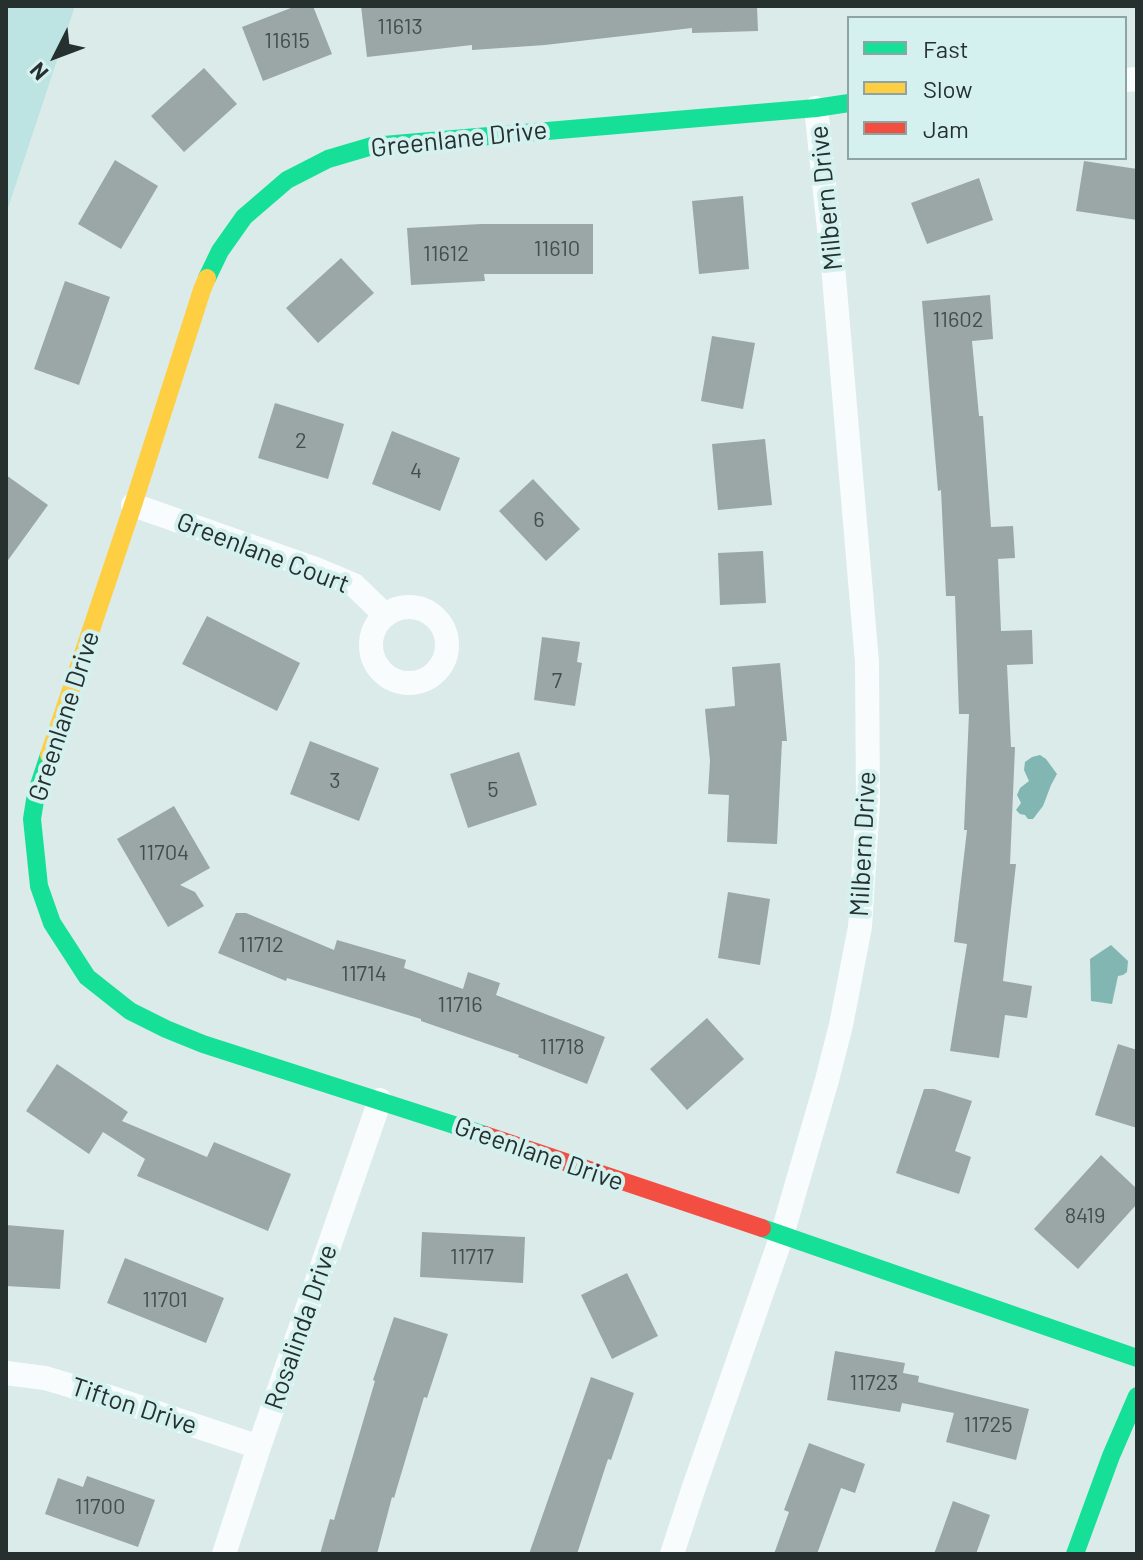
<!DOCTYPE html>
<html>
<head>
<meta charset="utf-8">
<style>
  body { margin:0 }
  #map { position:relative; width:1143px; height:1560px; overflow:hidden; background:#daebe9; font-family:Barlow,sans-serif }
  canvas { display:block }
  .frame { position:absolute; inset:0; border:8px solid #25302f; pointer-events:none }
  .legend { position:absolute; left:847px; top:16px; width:280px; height:144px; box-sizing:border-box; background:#d4f1ef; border:2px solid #8ea4a2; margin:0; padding:10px 14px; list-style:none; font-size:24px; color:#25302f }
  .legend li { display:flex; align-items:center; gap:16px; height:40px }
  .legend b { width:40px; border:2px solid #8ea4a2 }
  .north { position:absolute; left:16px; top:16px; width:80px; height:80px; -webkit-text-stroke:6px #d4f1ef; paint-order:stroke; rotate:228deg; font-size:22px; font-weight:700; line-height:32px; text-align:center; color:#25302f }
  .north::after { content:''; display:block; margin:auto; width:28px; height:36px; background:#25302f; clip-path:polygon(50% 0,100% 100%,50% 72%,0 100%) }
</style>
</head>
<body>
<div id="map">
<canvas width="1143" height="1560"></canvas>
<div class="frame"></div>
<ul class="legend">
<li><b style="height:10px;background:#16e098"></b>Fast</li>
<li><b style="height:10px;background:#ffcf43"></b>Slow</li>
<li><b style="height:10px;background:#f24e42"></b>Jam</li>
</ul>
<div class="north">N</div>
</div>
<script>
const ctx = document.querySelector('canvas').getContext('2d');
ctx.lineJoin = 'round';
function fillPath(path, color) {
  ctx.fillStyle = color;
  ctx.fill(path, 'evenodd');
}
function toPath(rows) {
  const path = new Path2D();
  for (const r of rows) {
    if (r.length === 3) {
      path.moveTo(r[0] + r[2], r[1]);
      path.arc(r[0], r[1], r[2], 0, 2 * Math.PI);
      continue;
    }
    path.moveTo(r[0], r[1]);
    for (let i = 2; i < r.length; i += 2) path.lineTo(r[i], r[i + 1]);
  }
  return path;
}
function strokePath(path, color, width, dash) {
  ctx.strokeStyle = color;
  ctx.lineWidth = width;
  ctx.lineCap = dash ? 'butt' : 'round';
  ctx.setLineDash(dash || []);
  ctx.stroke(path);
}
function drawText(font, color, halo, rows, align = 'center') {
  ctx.font = font + ' Barlow,sans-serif';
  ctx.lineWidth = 8;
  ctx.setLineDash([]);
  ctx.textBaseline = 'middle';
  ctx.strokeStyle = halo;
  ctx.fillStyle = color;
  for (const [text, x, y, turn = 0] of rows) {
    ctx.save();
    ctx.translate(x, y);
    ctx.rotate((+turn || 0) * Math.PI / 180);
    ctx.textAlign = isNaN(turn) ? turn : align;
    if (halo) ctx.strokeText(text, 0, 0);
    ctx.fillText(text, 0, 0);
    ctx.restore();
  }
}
const green = toPath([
  [6,6,75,6,6,214]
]);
const water = toPath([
  [1040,755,1046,759,1057,774,1051,785,1043,806,1033,819,1028,819,1025,815,1020,814,1016,810,1021,803,1017,795,1020,788,1029,781,1024,770,1025,762,1032,757],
  [1111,945,1128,961,1127,972,1123,975,1118,976,1112,1004,1091,1001,1090,959]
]);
const building = toPath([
  [296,6,313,6,332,54,263,81,242,27],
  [361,6,757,6,758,31,692,33,692,28,545,45,472,50,472,45,367,57],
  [204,68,237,104,184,152,151,116],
  [115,160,158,186,121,249,78,224],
  [1084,161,1137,169,1137,220,1076,211],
  [979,178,993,220,927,244,911,203],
  [743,196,749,269,699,274,692,201],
  [481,224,593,224,593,274,484,274,485,281,411,285,407,228],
  [341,258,374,293,318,343,286,308],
  [65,281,110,297,79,385,34,369],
  [990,295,993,339,972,341,979,416,983,416,991,527,1013,526,1015,558,998,559,1001,631,1032,630,1033,664,1007,665,1011,747,1015,747,1010,864,1016,864,1003,981,1032,986,1027,1018,1005,1015,999,1058,950,1051,967,944,954,942,967,830,964,830,969,714,959,714,955,596,946,596,941,490,938,491,922,301],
  [712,336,755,343,743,409,701,401],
  [275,403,344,424,328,479,258,458],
  [392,431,460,458,440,511,372,484],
  [765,439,772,505,718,510,712,444],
  [6,475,48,505,6,563],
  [533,479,580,529,546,561,499,511],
  [763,551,766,603,720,605,718,553],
  [207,616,300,663,277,711,182,664],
  [542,637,580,642,577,662,582,663,575,706,534,700],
  [780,663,787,741,782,741,777,844,727,842,729,795,708,794,710,761,705,709,735,706,732,667],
  [310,741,379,768,359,821,290,794],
  [519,752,537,805,468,828,450,774],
  [174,806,210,868,180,885,195,892,204,906,168,927,117,839],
  [728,892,770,899,760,965,718,958],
  [236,913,246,913,334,950,337,940,406,960,404,968,463,989,468,972,500,983,496,995,605,1037,587,1084,518,1057,519,1055,421,1021,421,1019,287,978,286,981,218,953],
  [707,1018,744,1059,687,1110,650,1069],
  [1118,1044,1137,1050,1137,1128,1095,1115],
  [57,1064,128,1112,122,1121,207,1157,214,1142,291,1174,268,1231,137,1176,145,1159,103,1132,89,1154,26,1111],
  [924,1089,934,1089,972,1101,955,1151,971,1157,959,1194,896,1173],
  [1101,1155,1137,1189,1137,1204,1078,1269,1034,1229],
  [6,1225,64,1230,60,1289,6,1286],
  [422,1232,525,1237,523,1283,420,1277],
  [125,1258,224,1298,206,1343,107,1303],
  [627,1273,658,1336,612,1359,581,1295],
  [394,1317,448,1334,427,1398,424,1397,394,1498,392,1497,377,1554,320,1554,330,1519,334,1520,375,1381,373,1380],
  [835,1351,905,1363,903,1373,919,1376,918,1382,1029,1409,1016,1460,946,1442,954,1413,902,1403,900,1412,827,1400],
  [591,1377,634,1393,611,1460,608,1459,577,1554,529,1554],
  [809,1443,865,1464,855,1493,841,1488,817,1554,774,1554,789,1512,784,1510],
  [87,1476,155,1500,138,1547,45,1514,58,1478,83,1487],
  [953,1501,990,1515,976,1554,934,1554]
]);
const street = toPath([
  [1125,80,1137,79],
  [133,505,316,569,354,585,385,615],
  [409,645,38],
  [6,1373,45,1378,109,1397,259,1447],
  [224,1554,259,1447,380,1100],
  [672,1554,693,1490,782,1235,827,1080,841,1025,860,927,868,803,867,662,833,266,816,108]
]);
const fast = toPath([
  [207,278,220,251,244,217,287,180,328,159,372,146,816,108,849,103],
  [49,755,36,794,32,819,39,886,52,923,87,977,130,1011,166,1029,203,1044,485,1135],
  [762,1228,1137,1358],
  [1075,1554,1111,1456,1137,1396]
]);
const slow = toPath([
  [49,755,133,505,202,290,207,278]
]);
const jam = toPath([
  [485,1135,762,1228]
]);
const numberNames = [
  ["11613",400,27],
  ["11615",287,41],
  ["11610",557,249],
  ["11612",446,254],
  ["11602",958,320],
  ["2",301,441],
  ["4",416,471],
  ["6",539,520],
  ["7",557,681],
  ["3",335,781],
  ["5",493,790],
  ["11704",164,853],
  ["11712",261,945],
  ["11714",364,974],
  ["11716",460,1005],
  ["11718",562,1047],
  ["8419",1085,1216],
  ["11717",472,1257],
  ["11701",165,1300],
  ["11723",874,1383],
  ["11725",988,1425],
  ["11700",100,1507]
];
const streetNames = [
  ["Greenlane Drive",459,139,-6],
  ["Milbern Drive",826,198,-96],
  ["Greenlane Court",263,553,21],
  ["Greenlane Drive",64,716,-72],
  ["Milbern Drive",863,844,-87],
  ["Greenlane Drive",539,1154,19],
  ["Rosalinda Drive",301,1327,-71],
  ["Tifton Drive",134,1406,18]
];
fillPath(green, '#bde4e2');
fillPath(water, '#82b6b2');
fillPath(building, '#9aa7a6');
strokePath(street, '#f9fcfc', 24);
strokePath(fast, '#16e098', 18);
strokePath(slow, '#ffcf43', 18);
strokePath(jam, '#f24e42', 18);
drawText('22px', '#424e4d', null, numberNames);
drawText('26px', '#25302f', '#d4f1ef', streetNames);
</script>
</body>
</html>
